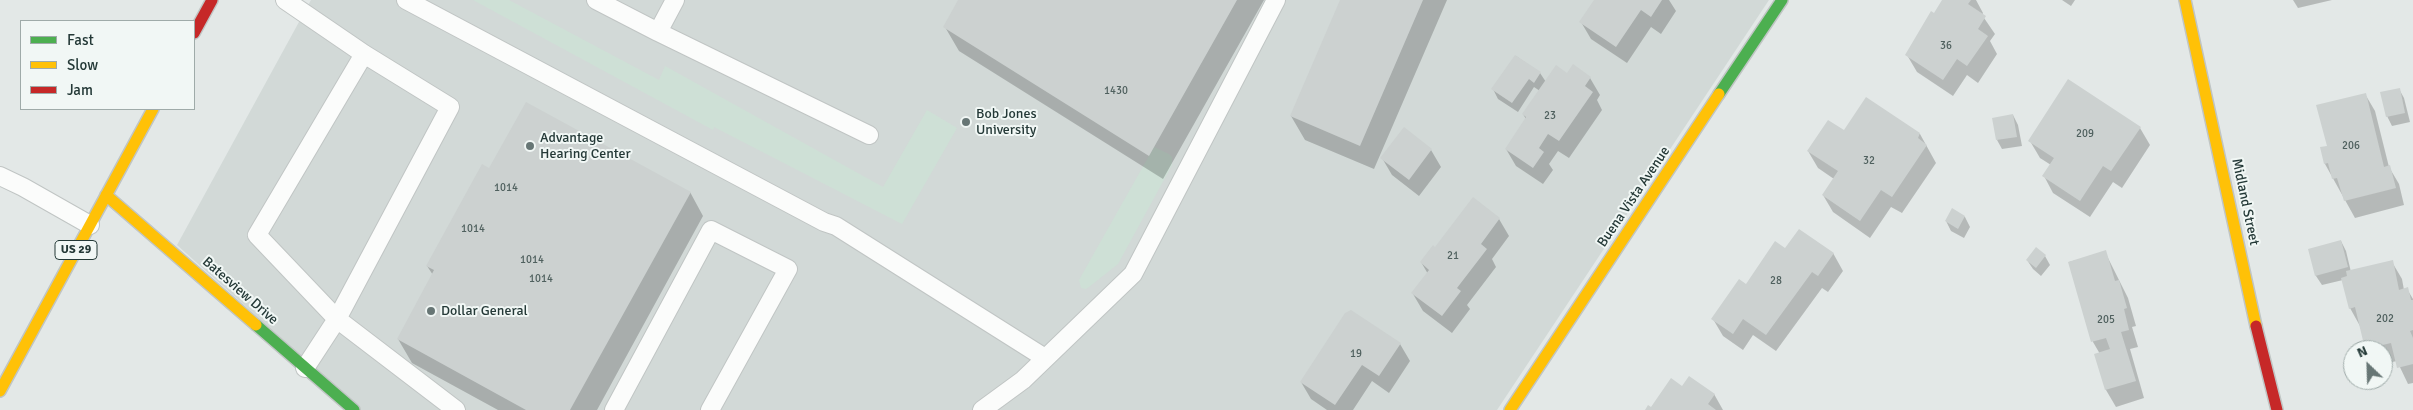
<!DOCTYPE html>
<html>
<head>
<meta charset="utf-8">
<style>
  body { margin:0 }
  #map { position:relative; width:2413px; height:410px; overflow:hidden; background:#e3e8e7; font-family:Signika,sans-serif }
  canvas { display:block }
  .legend { position:absolute; left:20px; top:20px; width:175px; height:90px; box-sizing:border-box; background:#f1f7f5; border:1px solid #9faba9; margin:0; padding:6px 9px; list-style:none; font-size:15px; color:#243937 }
  .legend li { display:flex; align-items:center; gap:10px; height:25px }
  .legend b { width:25px; border:1px solid #9faba9 }
  .north { position:absolute; left:2343px; top:340px; width:50px; height:50px; box-sizing:border-box; background:#f1f7f5; border:1px solid #9faba9; border-radius:50%; rotate:336deg; font-size:14px; font-weight:700; line-height:20px; text-align:center; color:#243937 }
  .north::after { content:''; display:block; margin:auto; width:18px; height:22px; background:#677675; clip-path:polygon(50% 0,100% 100%,50% 72%,0 100%) }
</style>
</head>
<body>
<div id="map">
<canvas width="2413" height="410"></canvas>
<ul class="legend">
<li><b style="height:6px;background:#4caf50"></b>Fast</li>
<li><b style="height:6px;background:#ffc107"></b>Slow</li>
<li><b style="height:6px;background:#c62828"></b>Jam</li>
</ul>
<div class="north">N</div>
</div>
<script>
const ctx = document.querySelector('canvas').getContext('2d');
ctx.lineJoin = 'round';
function fillPath(path, color) {
  ctx.fillStyle = color;
  ctx.fill(path, 'evenodd');
}
function toPath(rows) {
  const path = new Path2D();
  for (const r of rows) {
    path.moveTo(r[0], r[1]);
    for (let i = 2; i < r.length; i += 2) path.lineTo(r[i], r[i + 1]);
  }
  return path;
}
function strokePath(path, color, width, dash) {
  ctx.strokeStyle = color;
  ctx.lineWidth = width;
  ctx.lineCap = dash ? 'butt' : 'round';
  ctx.setLineDash(dash || []);
  ctx.stroke(path);
}
function drawText(font, color, halo, rows, align = 'center') {
  ctx.font = font + ' Signika,sans-serif';
  ctx.lineWidth = 4;
  ctx.setLineDash([]);
  ctx.textBaseline = 'middle';
  ctx.strokeStyle = halo;
  ctx.fillStyle = color;
  for (const [text, x, y, turn = 0] of rows) {
    ctx.save();
    ctx.translate(x, y);
    ctx.rotate((+turn || 0) * Math.PI / 180);
    ctx.textAlign = isNaN(turn) ? turn : align;
    if (halo) ctx.strokeText(text, 0, 0);
    ctx.fillText(text, 0, 0);
    ctx.restore();
  }
}
const built = toPath([
  [311,0,1769,0,1497,410,361,410,177,245]
]);
const green = toPath([
  [473,0,509,0,659,80,665,66,883,187,927,110,957,128,902,224,714,127,713,130],
  [1154,147,1169,154,1172,157,1172,165,1118,264,1089,287,1086,289,1081,288,1079,280]
]);
const shadow = toPath([
  [959,0,1264,0,1163,179,959,51,945,27],
  [1342,0,1447,0,1374,169,1305,140,1291,116],
  [1596,0,1669,0,1676,11,1661,34,1651,27,1627,63,1591,39,1581,22],
  [1944,0,1976,0,1983,13,1982,15,1995,34,1990,41,1997,54,1978,83,1967,75,1953,96,1917,72,1907,55],
  [2062,0,2075,0,2071,6],
  [2293,0,2332,0,2298,8],
  [1516,56,1540,73,1546,82,1568,75,1590,78,1600,95,1597,100,1602,110,1569,158,1558,151,1549,164,1553,170,1543,184,1516,166,1506,149,1526,119,1523,114,1540,91,1534,87,1518,112,1498,99,1493,89],
  [2399,89,2404,98,2410,122,2392,126,2387,116],
  [2365,94,2375,111,2389,167,2399,184,2404,205,2355,218,2325,164,2328,146],
  [2013,115,2018,125,2022,146,2002,149,1997,140],
  [2140,128,2150,145,2122,188,2113,182,2090,217,2053,193,2044,176,2051,165,2040,158,2030,141],
  [1844,132,1920,134,1936,163,1902,213,1891,207,1870,238,1833,212,1823,195,1834,179,1818,168,1808,151],
  [1431,150,1441,167,1419,196,1392,175,1382,158],
  [489,170,690,192,703,216,597,410,498,410,412,363,398,339,433,275,427,266],
  [1473,199,1499,219,1509,236,1492,259,1496,267,1467,305,1470,309,1452,333,1423,311,1413,294,1428,274,1421,262,1436,248],
  [1952,210,1965,217,1970,227,1964,238,1951,231,1946,221],
  [2341,241,2346,251,2351,272,2392,262,2402,279,2404,290,2407,289,2413,299,2413,383,2408,384,2397,361,2383,364,2383,350,2367,350,2360,326,2350,308,2343,280,2322,285,2316,276,2310,250],
  [1785,250,1833,253,1843,271,1828,292,1822,288,1776,351,1753,335,1743,350,1723,336,1713,319],
  [2105,252,2128,298,2136,326,2132,327,2138,347,2130,349,2144,398,2116,407,2106,390,2096,355,2100,354,2093,342,2069,262],
  [2045,256,2050,265,2041,276,2033,269,2027,260],
  [1400,344,1410,361,1389,393,1372,381,1353,410,1327,410,1311,399,1301,382],
  [1683,388,1714,394,1723,410,1647,410,1652,409]
]);
const building = toPath([
  [958,0,1237,0,1149,156,943,27],
  [1340,0,1423,0,1360,146,1290,116],
  [1594,0,1662,0,1651,17,1641,10,1616,47,1579,22],
  [1942,0,1971,0,1968,4,1986,16,1978,29,1988,36,1967,66,1957,59,1943,80,1905,55,1931,11,1934,13],
  [1515,55,1541,72,1534,83,1529,79,1512,103,1491,89],
  [1573,64,1591,77,1585,86,1593,92,1559,141,1548,134,1539,148,1544,152,1533,168,1505,149,1526,117,1522,114,1556,65,1567,73],
  [2068,79,2141,127,2111,171,2103,166,2080,201,2042,176,2054,158,2028,141],
  [2400,88,2405,113,2386,117,2380,92],
  [2366,93,2384,167,2390,165,2396,188,2344,201,2337,178,2332,179,2328,163,2324,164,2320,147,2327,146,2316,105],
  [1866,97,1920,133,1918,138,1927,145,1892,197,1881,190,1860,221,1822,195,1838,171,1807,151,1828,120,1844,130],
  [526,102,691,192,570,410,526,410,397,339,434,270,426,266,482,164,489,168],
  [2013,114,2017,137,1996,140,1992,118],
  [1404,127,1432,149,1409,180,1380,158],
  [1473,197,1500,218,1481,244,1487,249,1457,288,1461,291,1442,316,1411,293,1429,270,1420,262,1433,245,1435,247],
  [1952,208,1965,216,1958,229,1945,221],
  [1799,229,1834,253,1818,276,1812,272,1766,335,1743,319,1733,334,1711,319,1739,279,1746,284,1775,241,1785,248],
  [2341,240,2348,267,2315,276,2308,249],
  [2036,247,2046,255,2036,268,2026,260],
  [2106,250,2115,281,2119,280,2127,308,2124,309,2129,330,2121,332,2136,381,2105,390,2094,354,2110,349,2106,338,2091,342,2068,262],
  [2393,260,2399,290,2408,287,2411,300,2413,300,2413,330,2410,331,2413,338,2413,364,2397,368,2391,343,2365,349,2355,307,2349,309,2341,278,2347,276,2346,271],
  [1351,310,1401,343,1379,376,1362,365,1335,405,1300,382,1345,313],
  [1689,376,1715,394,1708,404,1716,410,1645,410,1648,405,1651,407,1671,378,1682,386]
]);
const lane = toPath([
  [285,0,364,54,450,107,337,319,305,368],
  [406,0,824,222,836,226,1045,358],
  [596,0,658,32,675,0],
  [658,32,869,135],
  [364,54,257,235,337,319,456,410],
  [0,176,23,187,90,225],
  [614,410,711,230,788,269,710,410],
  [982,410,1023,380,1133,274,1276,0]
]);
const fast = toPath([
  [1719,94,1782,0],
  [256,325,354,410]
]);
const slow = toPath([
  [2185,0,2256,326],
  [106,195,256,325],
  [0,391,153,109],
  [1510,410,1719,94]
]);
const jam = toPath([
  [194,33,212,0],
  [2256,326,2277,410]
]);
const markers = [
  [966,122,5,"#677675"],
  [530,146,5,"#677675"],
  [431,311,5,"#677675"]
];
const numberNames = [
  ["36",1946,46],
  ["1430",1116,91],
  ["23",1550,116],
  ["209",2085,134],
  ["206",2351,146],
  ["32",1869,161],
  ["1014",506,188],
  ["1014",473,229],
  ["21",1453,256],
  ["1014",532,260],
  ["1014",541,279],
  ["28",1776,281],
  ["202",2385,319],
  ["205",2106,320],
  ["19",1356,354]
];
const shields = [
  [76,250,42]
];
const shieldNames = [
  ["US 29",76,250]
];
const poiNames = [
  ["Bob Jones",976,114],
  ["University",976,130],
  ["Advantage",540,138],
  ["Hearing Center",540,154],
  ["Dollar General",441,311]
];
const streetNames = [
  ["Buena Vista Avenue",1634,197,-56],
  ["Midland Street",2245,202,78],
  ["Batesview Drive",240,291,41]
];
fillPath(built, '#d2d9d7');
fillPath(green, '#cee0d6');
fillPath(shadow, '#0003');
fillPath(building, '#ccd1d0');
strokePath(lane, '#c0c5c4', 20);
strokePath(fast, '#c0c5c4', 14);
strokePath(slow, '#c0c5c4', 14);
strokePath(jam, '#c0c5c4', 14);
strokePath(lane, '#fbfcfb', 18);
strokePath(fast, '#4caf50', 11);
strokePath(slow, '#ffc107', 11);
strokePath(jam, '#c62828', 11);
for (const [x, y, r, color] of markers) {
  const dot = new Path2D();
  dot.arc(x, y, r, 0, 2 * Math.PI);
  ctx.fillStyle = color;
  ctx.fill(dot);
  strokePath(dot, '#f1f7f5', 2);
}
drawText('11px', '#4f605e', null, numberNames);
for (const [x, y, w] of shields) {
  const box = new Path2D();
  box.roundRect(x - w / 2, y - 9.5, w, 19, 4);
  ctx.fillStyle = '#f1f7f5';
  ctx.fill(box);
  strokePath(box, '#243937', 1);
}
drawText('bold 12px', '#243937', null, shieldNames);
drawText('14px', '#243937', '#f1f7f5', poiNames, 'left');
drawText('14px', '#243937', '#f1f7f5', streetNames);
</script>
</body>
</html>
